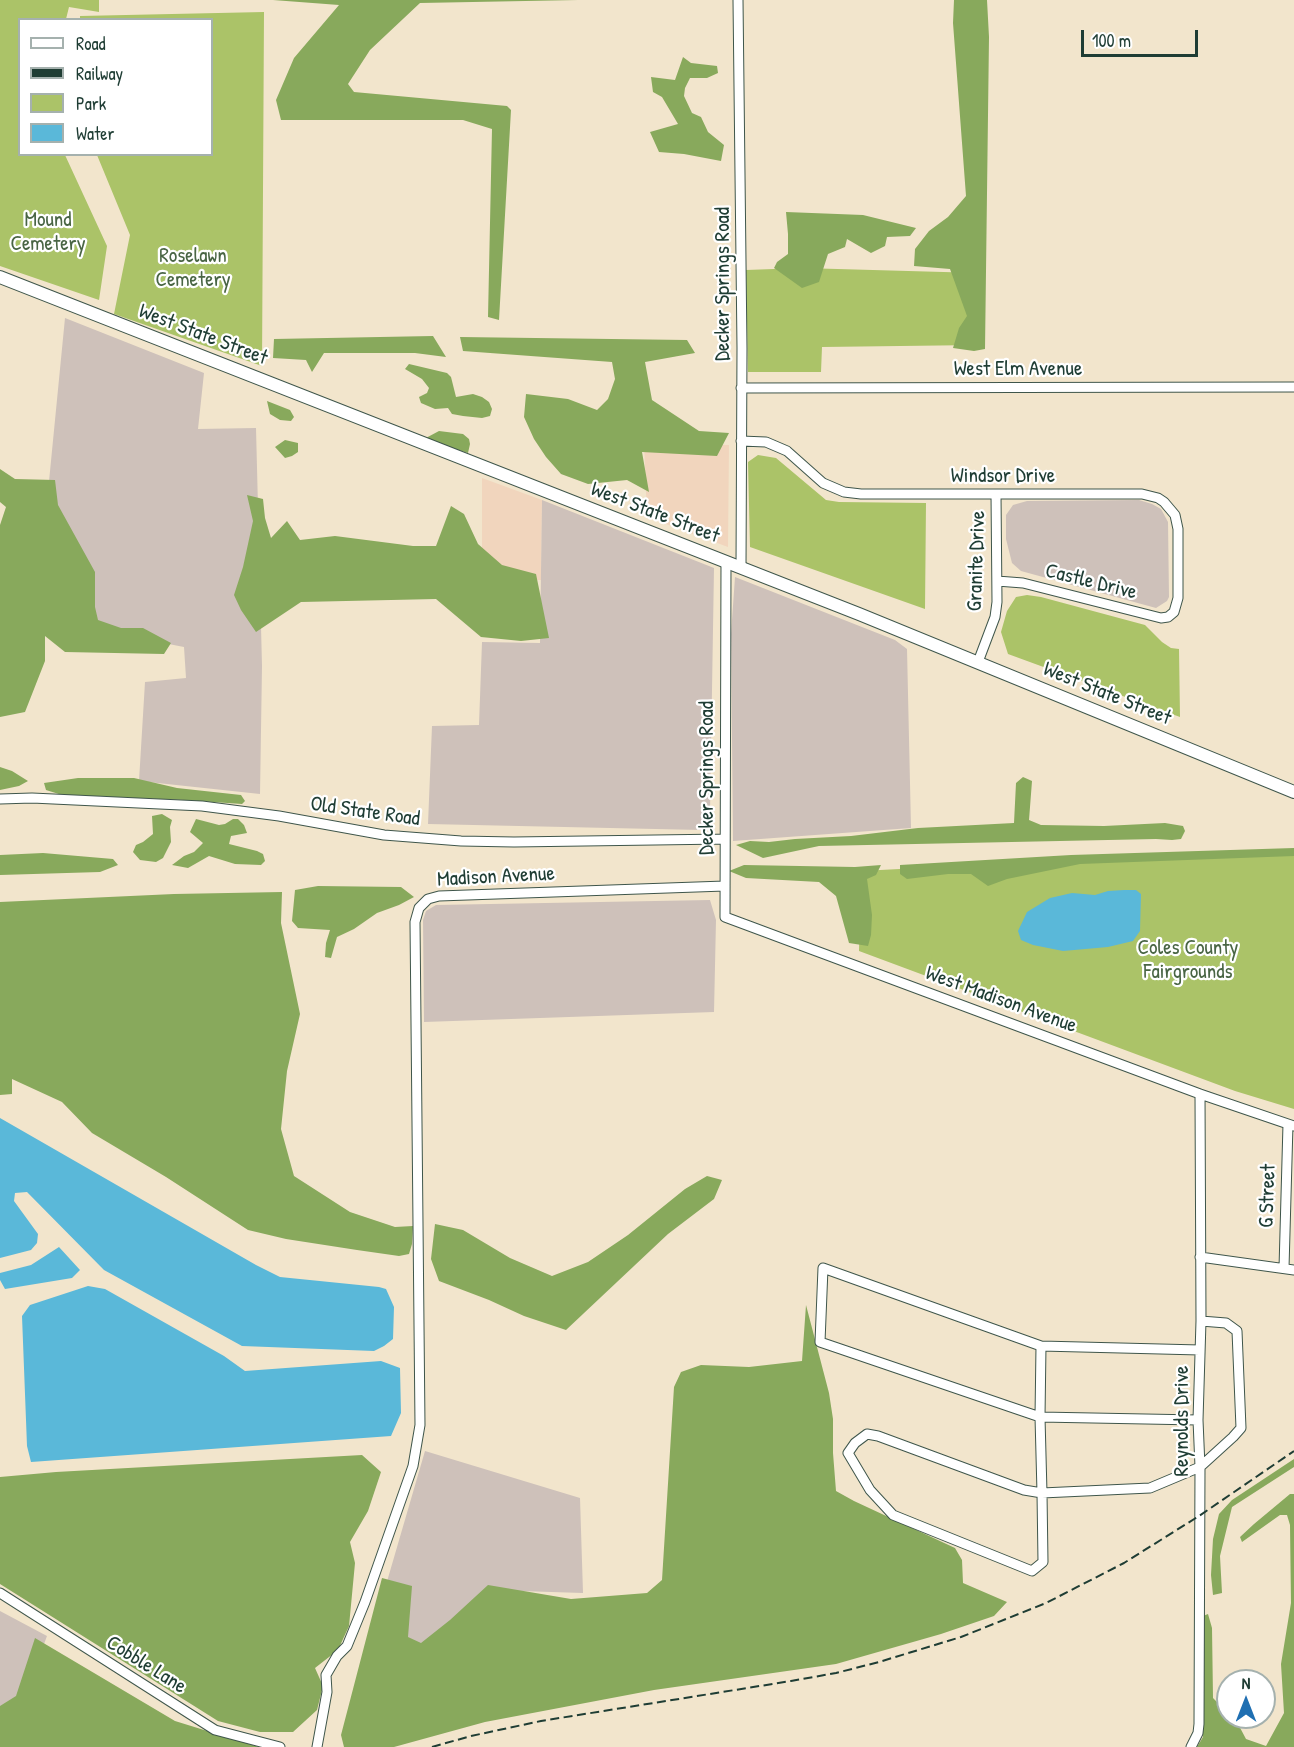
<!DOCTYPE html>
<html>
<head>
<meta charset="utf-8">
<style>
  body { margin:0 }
  #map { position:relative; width:1294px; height:1747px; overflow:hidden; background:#f2e5cc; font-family:"Patrick Hand",sans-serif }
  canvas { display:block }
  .legend { position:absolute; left:18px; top:18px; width:195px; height:138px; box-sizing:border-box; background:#fff; border:2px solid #a5b1ae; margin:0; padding:8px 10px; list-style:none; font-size:18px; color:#1f3d34 }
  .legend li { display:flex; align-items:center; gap:12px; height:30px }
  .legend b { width:30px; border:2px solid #a5b1ae }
  .north { position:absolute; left:1216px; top:1669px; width:60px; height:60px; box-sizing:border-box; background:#fff; border:2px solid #a5b1ae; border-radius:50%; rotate:0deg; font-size:16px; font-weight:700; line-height:24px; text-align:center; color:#1f3d34 }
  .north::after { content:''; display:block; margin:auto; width:21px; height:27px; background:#1f6fb2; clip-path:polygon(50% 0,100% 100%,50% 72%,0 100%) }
  .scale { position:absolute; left:1081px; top:30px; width:117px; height:27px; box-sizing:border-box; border:3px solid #1f3d34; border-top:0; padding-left:8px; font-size:18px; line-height:21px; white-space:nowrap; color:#1f3d34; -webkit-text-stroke:4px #fff; paint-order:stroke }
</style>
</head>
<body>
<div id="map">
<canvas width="1294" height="1747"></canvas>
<ul class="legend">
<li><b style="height:8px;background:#fff"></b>Road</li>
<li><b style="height:8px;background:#1f3d34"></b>Railway</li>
<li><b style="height:16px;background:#abc368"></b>Park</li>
<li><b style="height:16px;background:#5ab8d9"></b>Water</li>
</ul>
<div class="north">N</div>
<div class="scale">100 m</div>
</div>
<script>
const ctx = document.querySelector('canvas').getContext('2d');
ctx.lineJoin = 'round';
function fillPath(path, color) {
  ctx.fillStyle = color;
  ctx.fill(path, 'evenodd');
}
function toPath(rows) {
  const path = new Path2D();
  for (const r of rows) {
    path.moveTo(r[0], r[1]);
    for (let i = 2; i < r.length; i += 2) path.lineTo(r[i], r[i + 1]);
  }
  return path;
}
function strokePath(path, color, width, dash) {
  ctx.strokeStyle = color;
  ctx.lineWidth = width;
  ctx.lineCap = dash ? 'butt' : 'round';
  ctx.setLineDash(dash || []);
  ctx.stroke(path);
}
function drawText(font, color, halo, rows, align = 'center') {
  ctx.font = font + ' "Patrick Hand",sans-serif';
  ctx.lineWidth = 4.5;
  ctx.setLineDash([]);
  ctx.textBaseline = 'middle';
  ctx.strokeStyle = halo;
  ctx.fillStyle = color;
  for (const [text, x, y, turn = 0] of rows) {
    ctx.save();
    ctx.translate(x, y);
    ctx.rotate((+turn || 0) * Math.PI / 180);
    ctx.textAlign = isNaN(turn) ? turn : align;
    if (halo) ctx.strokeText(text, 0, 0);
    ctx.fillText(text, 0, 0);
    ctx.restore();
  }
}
const built = toPath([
  [644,443,729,445,728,547,647,517],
  [482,478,542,500,541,580,482,579]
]);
const industrial = toPath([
  [65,318,204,373,198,429,256,428,262,666,260,794,139,781,145,682,186,678,184,647,76,626,46,512],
  [542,500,714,568,710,812,701,830,428,824,432,726,479,725,482,642,540,643],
  [1139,500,1152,504,1161,509,1168,522,1169,597,1167,601,1156,608,1021,571,1012,563,1006,539,1006,515,1013,505,1027,501],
  [735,577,895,640,907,649,911,828,733,841,731,634],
  [710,900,716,920,714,1012,424,1022,423,920,426,911,436,905],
  [425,1451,580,1498,583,1593,488,1590,426,1647,372,1633],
  [0,1611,47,1636,9,1738,0,1736]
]);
const green = toPath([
  [0,0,99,0,99,12,69,7,66,19,20,20,20,154,65,155,107,246,99,300,0,266],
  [264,12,262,366,114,314,130,235,97,155,212,154,212,20,80,20,80,16],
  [802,268,979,273,978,345,822,347,821,372,748,372,746,270],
  [758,455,776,458,826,500,839,502,926,503,925,609,750,547,748,462],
  [1027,595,1041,597,1145,625,1162,642,1171,648,1179,649,1180,717,1008,654,1001,632,1007,611,1016,597],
  [1294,851,1294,1109,1235,1091,859,951,861,871,1189,854]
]);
const forest = toPath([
  [273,0,578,0,420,3,370,50,348,84,354,92,507,106,511,110,499,320,488,317,492,129,463,120,281,120,276,100,294,58,339,5],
  [954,0,987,0,989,37,985,349,974,351,953,348,959,328,967,316,950,269,914,266,915,249,929,231,948,217,966,196,953,23],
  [683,57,691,63,717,66,718,73,707,78,690,78,685,88,684,96,692,113,701,117,708,132,724,145,721,161,684,154,659,152,650,132,678,124,662,97,653,92,651,77,675,80],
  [786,212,863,215,916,228,910,236,887,237,885,246,871,253,847,239,845,247,828,254,819,282,802,288,774,268,777,262,788,254,788,234],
  [433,336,446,357,415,353,324,353,312,372,306,360,273,358,274,339],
  [460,337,687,340,695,353,645,362,652,400,699,431,729,433,717,456,642,452,649,492,627,480,588,484,561,474,546,457,534,439,524,417,526,394,568,399,597,410,608,399,615,379,612,362,463,351],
  [409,364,447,373,451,377,456,397,473,394,482,397,489,402,492,409,490,416,482,418,463,416,452,414,448,408,435,409,421,403,419,397,427,393,429,388,422,379,405,369],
  [267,401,290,410,294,417,291,421,280,420,270,414],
  [439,431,463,434,469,439,470,444,468,453,424,439],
  [285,440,298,443,298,452,292,456,285,458,275,447],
  [0,469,15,479,55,480,58,505,95,572,95,607,98,620,121,628,143,628,171,643,164,654,65,652,45,636,45,661,25,712,0,717,0,525,6,507,0,502],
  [247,495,263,499,265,518,271,538,287,521,300,540,335,536,413,546,436,546,451,506,464,514,478,544,502,565,536,574,549,638,521,641,481,637,436,599,301,602,256,632,241,610,234,595,243,567,253,521],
  [0,767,12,771,28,781,19,786,0,790],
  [1023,777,1032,781,1029,820,1041,825,1104,826,1165,823,1183,826,1185,831,1181,839,1172,840,1156,839,819,846,763,858,736,845,750,841,769,842,795,839,851,836,918,828,1014,823,1016,783],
  [78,778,134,778,177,788,241,795,245,801,242,804,184,800,62,795,46,790,44,783],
  [162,814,172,820,170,827,171,842,163,858,156,862,140,860,133,852,136,845,143,842,153,834,152,816],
  [196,819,219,825,225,824,233,819,238,819,244,825,247,833,231,836,229,844,257,851,263,854,265,861,261,865,235,864,209,856,188,868,172,865,184,856,194,852,203,843,190,832],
  [1294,848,1294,856,1080,864,1007,879,988,886,971,874,948,874,907,879,900,874,900,865,1071,855],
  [43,853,113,859,118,865,100,872,0,875,0,855],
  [744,865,855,867,881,865,876,875,867,879,872,915,871,935,868,946,849,943,836,896,819,882,746,878,729,871],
  [318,886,401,887,414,897,399,905,377,913,354,929,337,937,331,958,325,957,326,943,330,930,298,928,292,921,295,890],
  [282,892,281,923,300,1014,287,1071,281,1129,294,1176,350,1212,395,1227,413,1226,412,1244,409,1254,399,1256,357,1250,286,1239,248,1230,166,1177,92,1133,62,1102,12,1079,12,1094,0,1095,0,902,174,894],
  [707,1176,722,1180,714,1199,668,1234,566,1330,524,1316,489,1300,439,1281,431,1259,435,1224,463,1230,510,1258,552,1276,588,1262,628,1235,685,1189],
  [806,1305,829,1393,833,1419,833,1453,836,1491,854,1501,955,1548,962,1560,963,1583,1007,1602,994,1616,941,1634,836,1664,654,1690,485,1722,394,1747,344,1747,341,1735,382,1578,412,1586,408,1637,421,1643,450,1620,488,1585,571,1599,647,1593,662,1580,674,1387,681,1372,701,1365,749,1367,802,1361],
  [362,1455,381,1472,368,1511,350,1542,355,1563,349,1626,338,1650,315,1668,323,1686,317,1710,293,1732,260,1732,218,1721,0,1584,0,1477,56,1472],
  [1294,1459,1294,1467,1232,1507,1220,1556,1222,1593,1213,1595,1211,1575,1213,1539,1219,1514,1232,1500],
  [1290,1494,1294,1494,1294,1747,1197,1747,1203,1737,1203,1616,1208,1614,1212,1628,1213,1698,1228,1713,1228,1717,1232,1717,1237,1722,1246,1739,1266,1746,1284,1713,1281,1664,1291,1603,1290,1525,1287,1515,1280,1515,1242,1542,1240,1537,1254,1524],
  [35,1638,175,1721,259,1747,0,1747,0,1706,16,1696]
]);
const water = toPath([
  [1124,890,1136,890,1141,894,1140,931,1133,941,1108,947,1063,951,1033,945,1021,940,1018,931,1027,912,1050,898,1072,893,1095,895,1108,891],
  [0,1118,256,1265,280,1277,379,1287,386,1289,394,1307,393,1339,384,1346,374,1351,242,1346,104,1270,27,1192,15,1193,14,1201,38,1234,37,1243,31,1250,0,1258],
  [59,1247,80,1270,72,1278,5,1289,0,1280,0,1273,31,1265],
  [88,1286,105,1289,224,1356,245,1371,381,1361,400,1368,401,1413,391,1436,31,1462,27,1446,22,1316,30,1305]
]);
const minor = toPath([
  [738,0,742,348,741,567],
  [741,388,1294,387],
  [741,441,766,442,787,451,823,483,844,492,861,494,1142,494,1158,498,1164,502,1175,515,1178,529,1178,598,1174,612,1168,617,1161,618,1023,583,997,581],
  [726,561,725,917,1200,1094,1294,1126],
  [978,662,995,617,997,602,996,494],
  [0,799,32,798,202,806,279,816,384,835,461,841,514,842,725,839],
  [1200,1257,1294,1270],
  [1284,1268,1288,1124],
  [1041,1346,1040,1417,1042,1493,1043,1562,1032,1571,893,1515,870,1490,848,1453,855,1443,867,1434,878,1436,1024,1490,1042,1493,1150,1488,1200,1467,1233,1437,1241,1428,1237,1331,1226,1323,1201,1321],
  [1198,1420,1040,1417,820,1342,823,1268,1041,1346,1200,1350],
  [0,1593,215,1730,280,1747],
  [317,1747,327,1692,326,1675,337,1656,347,1646,365,1602,413,1466,420,1425,415,922,419,908,428,899,439,896,725,886],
  [1191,1747,1198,1733,1199,1724,1200,1467,1198,1420,1201,1321,1200,1094]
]);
const tertiary = toPath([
  [0,277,859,614,1294,792]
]);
const rail = toPath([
  [432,1747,471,1736,541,1721,791,1681,836,1673,879,1662,961,1637,1046,1603,1124,1563,1199,1516,1294,1451]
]);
const parkNames = [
  ["Mound",48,220],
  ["Cemetery",48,244],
  ["Roselawn",193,256],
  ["Cemetery",193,280],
  ["Coles County",1188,948],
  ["Fairgrounds",1188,972]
];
const streetNames = [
  ["Decker Springs Road",723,284,-90],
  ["West State Street",203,335,21],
  ["West Elm Avenue",1018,369],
  ["Windsor Drive",1003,476],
  ["West State Street",655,513,21],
  ["Granite Drive",977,561,-88],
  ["Castle Drive",1091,582,14],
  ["West State Street",1107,694,22],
  ["Decker Springs Road",707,778,-90],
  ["Old State Road",365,812,8],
  ["Madison Avenue",496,877,-3],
  ["West Madison Avenue",1001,1000,20],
  ["G Street",1268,1196,-88],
  ["Reynolds Drive",1182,1421,-90],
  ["Cobble Lane",146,1665,32]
];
fillPath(built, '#f1d5bd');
fillPath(industrial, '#cec1ba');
fillPath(green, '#abc368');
fillPath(forest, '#88a95c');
fillPath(water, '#5ab8d9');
strokePath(minor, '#3f564b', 11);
strokePath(tertiary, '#3f564b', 14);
strokePath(minor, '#fff', 9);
strokePath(tertiary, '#fff', 12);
strokePath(rail, '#1f3d34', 2, [9, 4.5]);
drawText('21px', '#496544', '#fff', parkNames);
drawText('21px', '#1f3d34', '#fff', streetNames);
</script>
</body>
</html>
